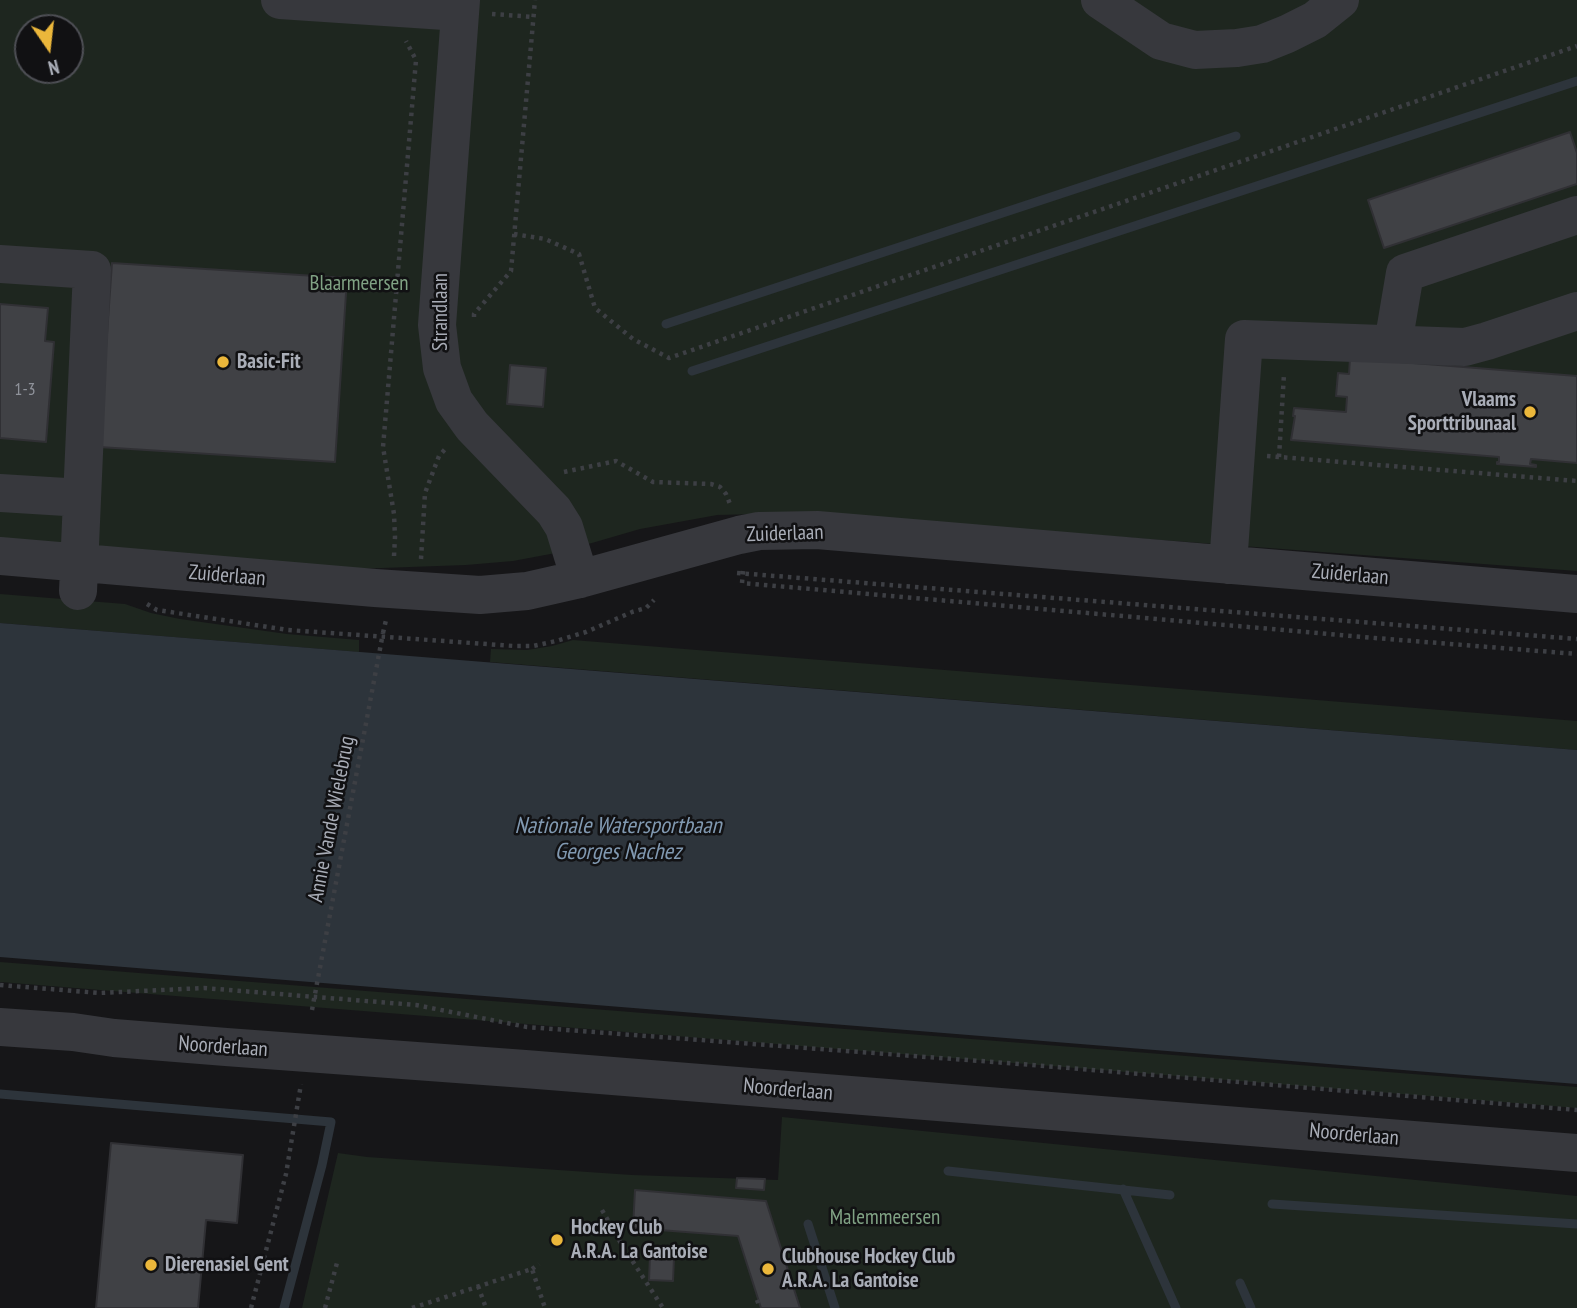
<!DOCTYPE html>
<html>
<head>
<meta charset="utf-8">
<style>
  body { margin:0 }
  #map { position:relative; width:1577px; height:1308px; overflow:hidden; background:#161618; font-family:"PT Sans Narrow",sans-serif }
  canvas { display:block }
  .north { position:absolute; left:14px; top:14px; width:70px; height:70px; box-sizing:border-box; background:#111113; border:2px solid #4e4f55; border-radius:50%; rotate:166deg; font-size:19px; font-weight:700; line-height:28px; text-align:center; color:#a9adb7 }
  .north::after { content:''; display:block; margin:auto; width:24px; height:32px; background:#ebb73b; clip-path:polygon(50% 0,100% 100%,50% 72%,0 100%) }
</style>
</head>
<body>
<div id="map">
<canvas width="1577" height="1308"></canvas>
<div class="north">N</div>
</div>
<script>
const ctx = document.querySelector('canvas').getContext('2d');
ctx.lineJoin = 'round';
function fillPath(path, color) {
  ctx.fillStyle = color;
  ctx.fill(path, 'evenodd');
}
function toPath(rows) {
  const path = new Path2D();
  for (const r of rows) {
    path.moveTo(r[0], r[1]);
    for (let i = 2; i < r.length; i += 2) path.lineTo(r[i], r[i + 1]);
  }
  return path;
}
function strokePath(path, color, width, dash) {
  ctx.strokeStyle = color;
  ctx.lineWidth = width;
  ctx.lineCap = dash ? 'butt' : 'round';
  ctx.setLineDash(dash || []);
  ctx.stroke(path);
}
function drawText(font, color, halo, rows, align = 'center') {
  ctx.font = font + ' "PT Sans Narrow",sans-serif';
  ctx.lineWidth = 5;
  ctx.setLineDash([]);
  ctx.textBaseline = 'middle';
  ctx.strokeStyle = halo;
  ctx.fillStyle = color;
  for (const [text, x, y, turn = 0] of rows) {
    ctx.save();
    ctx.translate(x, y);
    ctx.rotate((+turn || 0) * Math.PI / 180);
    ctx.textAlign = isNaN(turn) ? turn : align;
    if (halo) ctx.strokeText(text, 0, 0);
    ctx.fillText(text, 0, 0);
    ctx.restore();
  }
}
const green = toPath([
  [0,0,1577,0,1577,571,799,513,717,515,640,529,561,552,513,561,466,565,354,569,0,540],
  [28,28,70,28,70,70,28,70],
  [0,594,125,604,151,613,180,619,287,634,359,640,359,652,0,623],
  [573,640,1577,721,1577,750,490,662,491,649,527,650,552,646],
  [0,962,1577,1087,1577,1108,0,982],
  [782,1117,1577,1196,1577,1308,302,1308,338,1153,367,1157,632,1175,778,1180]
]);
const water = toPath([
  [0,623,1577,750,1577,1084,0,957]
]);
const stream = toPath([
  [666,324,1236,136],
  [692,371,1577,81],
  [0,1094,331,1122,322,1165,284,1308],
  [948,1171,1170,1195],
  [1123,1189,1176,1308],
  [1272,1204,1577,1224],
  [808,1224,835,1308],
  [1240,1283,1251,1308]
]);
const building = toPath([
  [1570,132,1577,153,1577,184,1384,248,1368,200,1570,132],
  [112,263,347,278,335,462,99,447,112,263],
  [0,304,48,308,45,341,54,342,46,442,0,438,0,304],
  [1350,358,1577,376,1577,463,1531,459,1530,464,1536,465,1536,467,1497,464,1497,462,1499,462,1499,457,1291,440,1295,416,1293,416,1294,408,1346,412,1347,397,1336,396,1338,373,1349,374,1350,358],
  [510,365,546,368,543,407,507,404,510,365],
  [111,1143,243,1155,237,1223,206,1220,198,1308,96,1308,111,1143],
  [737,1178,765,1179,764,1190,736,1188,737,1178],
  [635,1190,766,1201,800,1308,761,1308,738,1236,633,1228,635,1190],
  [650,1256,674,1257,673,1281,649,1280,650,1256]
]);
const path = toPath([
  [492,14,534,17],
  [514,234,545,239,579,254,595,308,633,339,669,358,1577,46],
  [474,317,474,314,511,271,535,0],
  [1267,456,1577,481],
  [1279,457,1284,374],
  [564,472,616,461,653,482,711,484,720,487,726,494,730,504],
  [394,556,395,537,394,514,383,447,416,60,406,41],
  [421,559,425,493,439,456,447,447],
  [743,571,742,583,1375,638,1577,654],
  [737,573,1577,639],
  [147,604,157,610,288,630,514,646,533,646,556,641,586,632,632,612,646,608,654,600],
  [383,633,386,620],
  [0,985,99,993,204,988,416,1005,527,1027,1020,1064,1577,1110],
  [602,1210,622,1245,663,1308],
  [532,1269,539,1264],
  [478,1286,486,1308],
  [757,1300,760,1308],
  [251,1308,286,1174,301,1084],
  [325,1308,338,1259],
  [412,1308,532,1269,545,1308]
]);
const minor = toPath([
  [280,0,460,12],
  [461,0,437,325,442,368,454,401,472,426,554,511,564,527,580,579],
  [1100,0,1161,41,1195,50,1237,48,1262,44,1287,34,1315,20,1340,0],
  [0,264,92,270,78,591],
  [1393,344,1405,273,1577,215],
  [0,493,82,498],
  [0,556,375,588,480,595,527,591,580,579,739,535,759,531,817,530,1577,594],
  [1228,565,1244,339,1465,347,1487,341,1577,311],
  [0,1027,73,1032,114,1038,226,1047,525,1069,1577,1153]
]);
const pathBridge = toPath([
  [312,1010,383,633]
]);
const markers = [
  [223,362,7,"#ebb73b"],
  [1530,412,7,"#ebb73b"],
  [557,1240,7,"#ebb73b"],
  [151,1265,7,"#ebb73b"],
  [768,1269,7,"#ebb73b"]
];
const numberNames = [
  ["1-3",25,390]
];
const parkNames = [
  ["Blaarmeersen",359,284],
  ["Malemmeersen",885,1218]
];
const streetNames = [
  ["Strandlaan",441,312,-90],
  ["Zuiderlaan",785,534,-2],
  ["Zuiderlaan",1350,575,5],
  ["Zuiderlaan",227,576,5],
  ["Annie Vande Wielebrug",332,819,-79],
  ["Noorderlaan",223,1047,4],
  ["Noorderlaan",788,1090,5],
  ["Noorderlaan",1354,1135,5]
];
const poiNames = [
  ["Basic-Fit",237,362],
  ["Vlaams",1516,400,"right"],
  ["Sporttribunaal",1516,424,"right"],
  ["Hockey Club",571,1228],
  ["A.R.A. La Gantoise",571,1252],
  ["Clubhouse Hockey Club",782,1257],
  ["A.R.A. La Gantoise",782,1281],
  ["Dierenasiel Gent",165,1265]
];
const waterNames = [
  ["Nationale Watersportbaan",618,826],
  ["Georges Nachez",618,852]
];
fillPath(green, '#1e261f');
fillPath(water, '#2d343b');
strokePath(stream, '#2d343b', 9);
fillPath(building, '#404145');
strokePath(building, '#303034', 2);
strokePath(path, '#3d3f44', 4.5, [3.5, 5]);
strokePath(minor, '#37383d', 38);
strokePath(pathBridge, '#3d3f44', 4.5, [3.5, 5]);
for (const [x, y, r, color] of markers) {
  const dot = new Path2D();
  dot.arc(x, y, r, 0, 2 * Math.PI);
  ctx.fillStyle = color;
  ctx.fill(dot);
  strokePath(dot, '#111113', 2.5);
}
drawText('18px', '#8f929a', null, numberNames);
drawText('21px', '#80a284', '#111113', parkNames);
drawText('21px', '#a9adb7', '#111113', streetNames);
drawText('bold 21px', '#a9adb7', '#111113', poiNames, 'left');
drawText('italic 23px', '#8199b1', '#111113', waterNames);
</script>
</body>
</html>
